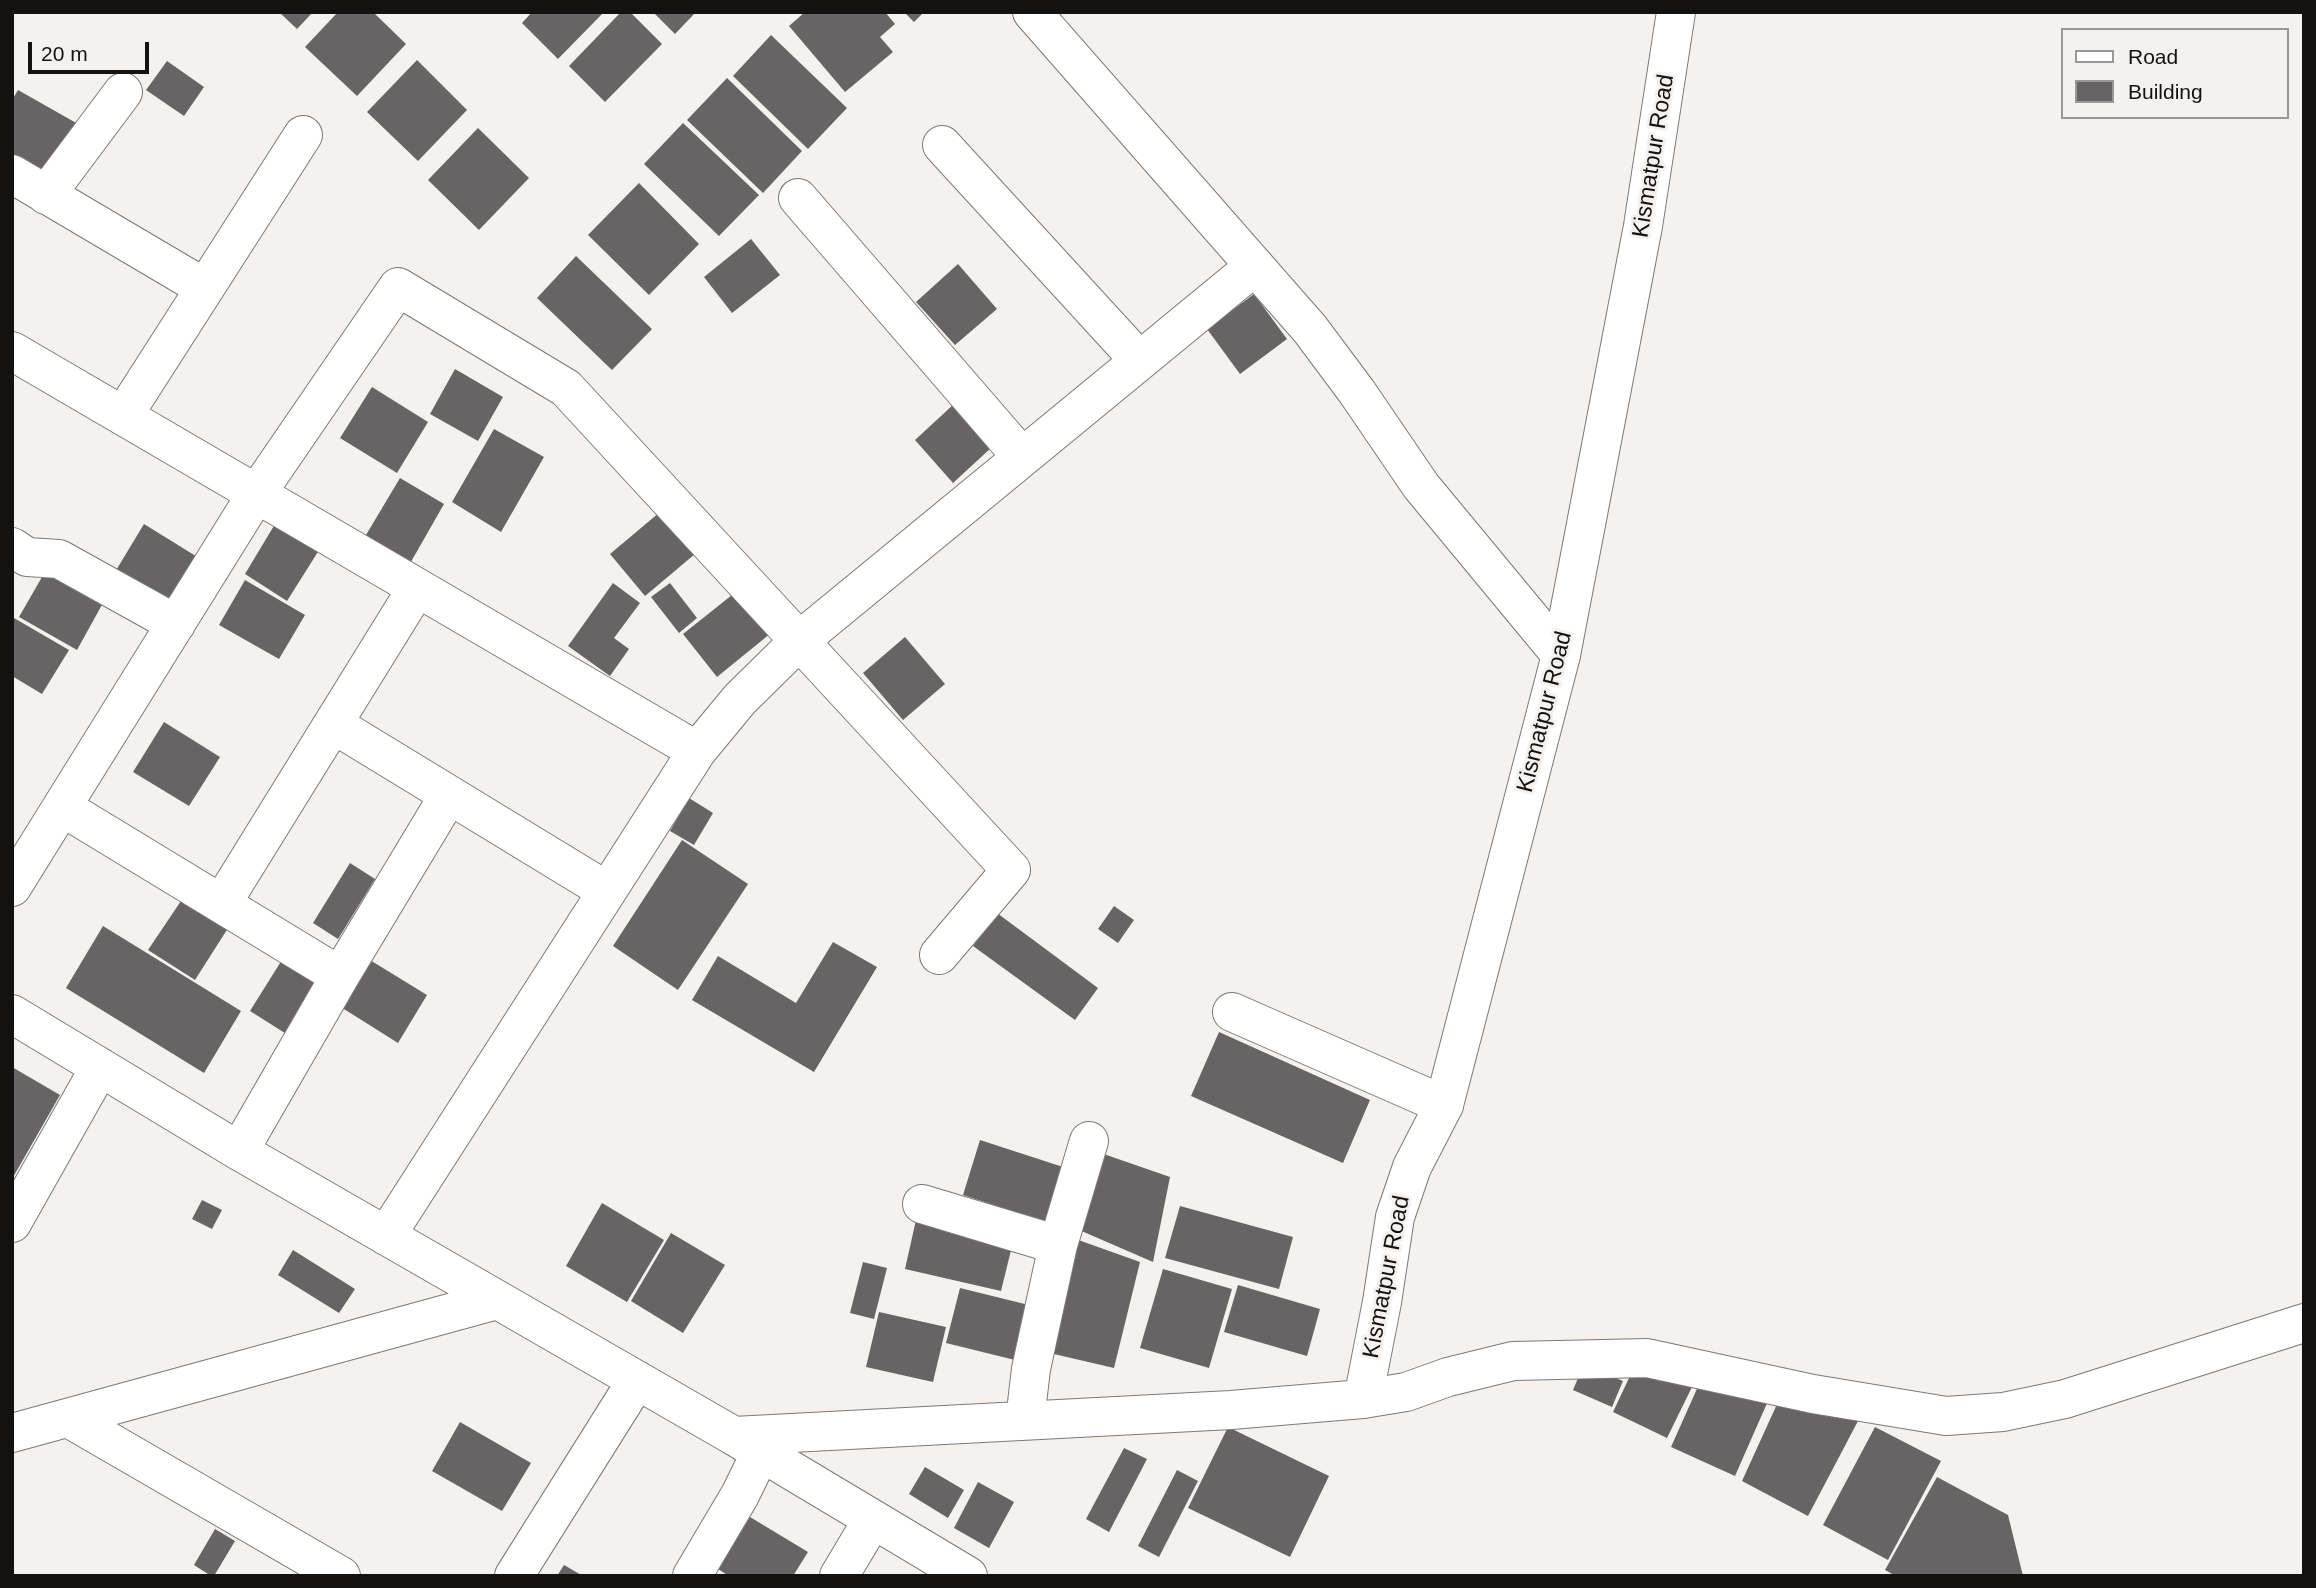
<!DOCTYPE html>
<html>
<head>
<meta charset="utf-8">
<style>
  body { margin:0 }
  #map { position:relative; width:2316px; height:1588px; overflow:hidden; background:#f4f1ee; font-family:Arial,sans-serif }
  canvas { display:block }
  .frame { position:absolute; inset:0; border:14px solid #131211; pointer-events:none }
  .legend { position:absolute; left:2061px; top:28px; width:228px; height:91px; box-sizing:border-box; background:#f4f1ee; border:2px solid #9a9896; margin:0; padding:9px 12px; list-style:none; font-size:21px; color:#131211 }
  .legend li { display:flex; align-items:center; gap:14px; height:35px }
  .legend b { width:35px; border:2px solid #9a9896 }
  .scale { position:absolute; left:28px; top:42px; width:121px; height:32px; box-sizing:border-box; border:4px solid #131211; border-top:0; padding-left:9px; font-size:21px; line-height:24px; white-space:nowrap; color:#131211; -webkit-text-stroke:5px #f4f1ee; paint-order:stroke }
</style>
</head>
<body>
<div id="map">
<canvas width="2316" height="1588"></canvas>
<div class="frame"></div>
<ul class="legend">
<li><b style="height:9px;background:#fff"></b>Road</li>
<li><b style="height:19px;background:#686466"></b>Building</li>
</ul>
<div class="scale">20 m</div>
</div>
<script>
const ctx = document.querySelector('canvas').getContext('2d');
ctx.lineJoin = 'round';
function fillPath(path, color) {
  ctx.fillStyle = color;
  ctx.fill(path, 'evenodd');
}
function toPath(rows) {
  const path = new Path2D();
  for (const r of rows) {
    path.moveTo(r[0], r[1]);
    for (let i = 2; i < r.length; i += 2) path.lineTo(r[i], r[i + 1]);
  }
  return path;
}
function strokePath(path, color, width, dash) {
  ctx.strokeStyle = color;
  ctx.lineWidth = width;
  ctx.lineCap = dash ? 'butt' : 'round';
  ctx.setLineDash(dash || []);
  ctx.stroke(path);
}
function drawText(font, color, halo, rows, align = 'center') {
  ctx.font = font + ' Arial,sans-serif';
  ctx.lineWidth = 6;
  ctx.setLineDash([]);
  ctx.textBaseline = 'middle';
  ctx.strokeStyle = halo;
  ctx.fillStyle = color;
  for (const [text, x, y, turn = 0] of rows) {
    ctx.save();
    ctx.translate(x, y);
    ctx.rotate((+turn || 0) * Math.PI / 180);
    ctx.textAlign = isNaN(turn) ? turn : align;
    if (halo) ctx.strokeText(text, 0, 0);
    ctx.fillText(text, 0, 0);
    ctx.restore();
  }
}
const building = toPath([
  [279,12,313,12,297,29],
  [338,12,373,12,406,44,357,96,305,47],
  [532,12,604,12,558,59,522,23],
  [621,12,630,12,662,44,605,102,569,66],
  [653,12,696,12,675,34],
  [805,12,885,12,895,24,880,37,893,52,845,92,789,26],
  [904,12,924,12,914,22],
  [771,35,847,108,808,149,733,76],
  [417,60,467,110,418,161,367,112],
  [167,61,204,87,184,116,146,90],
  [727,78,802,151,763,193,687,120],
  [18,90,78,124,47,179,12,159,12,100],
  [683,123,759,195,719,236,644,164],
  [478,128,529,178,479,230,428,180],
  [639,183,699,244,649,295,588,235],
  [751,239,780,275,732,313,704,277],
  [576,256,652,329,612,370,537,298],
  [958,264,997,309,955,345,916,302],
  [1254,294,1287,339,1240,374,1207,329],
  [455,369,503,397,478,441,430,414],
  [372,387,428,422,397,473,340,438],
  [954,404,992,447,953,483,915,440],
  [494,429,544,457,501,532,452,502],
  [400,478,444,504,408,567,363,540],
  [660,512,695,554,645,596,610,554],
  [278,519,321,547,287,601,245,574],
  [144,524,199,558,170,606,115,572],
  [46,570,103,603,77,650,19,617],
  [245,580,305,615,279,659,219,625],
  [613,583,640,603,614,638,629,649,610,676,568,646],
  [670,583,697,618,679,633,651,597],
  [737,591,771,633,717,677,683,634],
  [14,618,69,650,42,694,12,676,12,621],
  [905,637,945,684,903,720,863,673],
  [164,722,220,757,189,806,133,772],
  [689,798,713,813,694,845,670,831],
  [682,840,748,884,678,990,613,946],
  [350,863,375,879,338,939,313,923],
  [185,895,230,925,195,980,148,950],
  [1114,906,1134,920,1118,943,1098,929],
  [997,913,1098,988,1075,1020,973,946],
  [103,926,241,1011,204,1073,66,988],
  [833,942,877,967,814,1072,692,1000,718,956,796,1003],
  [285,955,330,984,296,1040,250,1011],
  [365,957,427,995,398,1043,336,1004],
  [1219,1032,1370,1100,1343,1163,1191,1096],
  [12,1067,60,1095,12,1179],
  [980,1140,1063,1167,1046,1222,963,1195],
  [1095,1151,1170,1177,1153,1262,1070,1226],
  [202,1200,222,1210,212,1229,192,1219],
  [602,1203,664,1240,627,1302,566,1266],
  [1180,1206,1293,1237,1279,1289,1165,1258],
  [918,1211,1015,1234,1001,1291,905,1269],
  [671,1233,725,1265,683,1333,631,1301],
  [1070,1237,1140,1262,1114,1368,1041,1351],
  [293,1250,355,1289,339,1313,278,1275],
  [863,1262,887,1268,874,1319,850,1313],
  [1163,1269,1232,1289,1209,1368,1140,1348],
  [1238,1285,1320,1309,1307,1356,1224,1332],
  [960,1288,1037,1307,1023,1362,946,1343],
  [879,1312,946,1327,933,1382,866,1367],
  [1637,1361,1692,1387,1667,1438,1613,1412],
  [1584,1364,1623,1381,1612,1407,1573,1390],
  [1704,1373,1768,1401,1735,1476,1671,1447],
  [1778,1402,1858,1421,1808,1516,1742,1481],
  [460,1422,531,1463,502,1511,432,1471],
  [1228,1427,1329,1476,1290,1557,1188,1508],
  [1875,1427,1941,1461,1888,1560,1823,1525],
  [1124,1448,1147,1459,1109,1532,1086,1519],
  [925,1467,964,1490,948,1518,909,1494],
  [1177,1470,1198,1481,1159,1557,1138,1546],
  [1937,1477,2008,1515,2023,1576,1896,1576,1885,1570],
  [978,1482,1014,1502,989,1548,954,1528],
  [750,1517,808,1552,793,1576,729,1576,718,1569],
  [215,1529,235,1541,214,1576,211,1576,194,1565],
  [564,1565,583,1576,557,1576]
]);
const street = toPath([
  [1032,12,1310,329,1357,392,1421,486,1561,655],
  [942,145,1139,360],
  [12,174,205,288],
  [46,195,123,92],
  [798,198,1022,457],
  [12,351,697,751],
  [123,416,303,135],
  [12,547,27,557,59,559,176,624],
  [333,724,607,891],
  [62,807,340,976],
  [12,887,257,493,398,287,566,388,1011,870,939,955],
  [222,903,417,588],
  [1232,1012,1444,1105],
  [12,1014,239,1151,734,1436,1231,1410,1363,1399,1406,1392,1448,1377,1513,1361,1647,1358,1813,1394,1946,1416,2003,1412,2065,1399,2304,1323],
  [239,1151,340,976,449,795],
  [922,1204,1058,1245],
  [12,1223,100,1067],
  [386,1236,697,751,740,699,799,641,1255,266],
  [70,1419,341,1576],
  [1025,1420,1031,1369,1058,1245,1089,1141],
  [12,1433,497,1300],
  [734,1436,968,1576],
  [514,1576,637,1380],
  [692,1576,740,1495,761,1452],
  [839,1576,873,1519]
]);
const secondary = toPath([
  [1363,1399,1382,1302,1395,1217,1412,1167,1444,1105,1561,655,1643,226,1676,12]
]);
const streetNames = [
  ["Kismatpur Road",1654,156,-81],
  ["Kismatpur Road",1545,712,-76],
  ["Kismatpur Road",1387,1277,-79]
];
fillPath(building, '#686466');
strokePath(street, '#7c7977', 40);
strokePath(secondary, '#7c7977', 40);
strokePath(street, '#fff', 38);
strokePath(secondary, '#fff', 38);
drawText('23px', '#131211', '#f4f1ee', streetNames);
</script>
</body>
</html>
